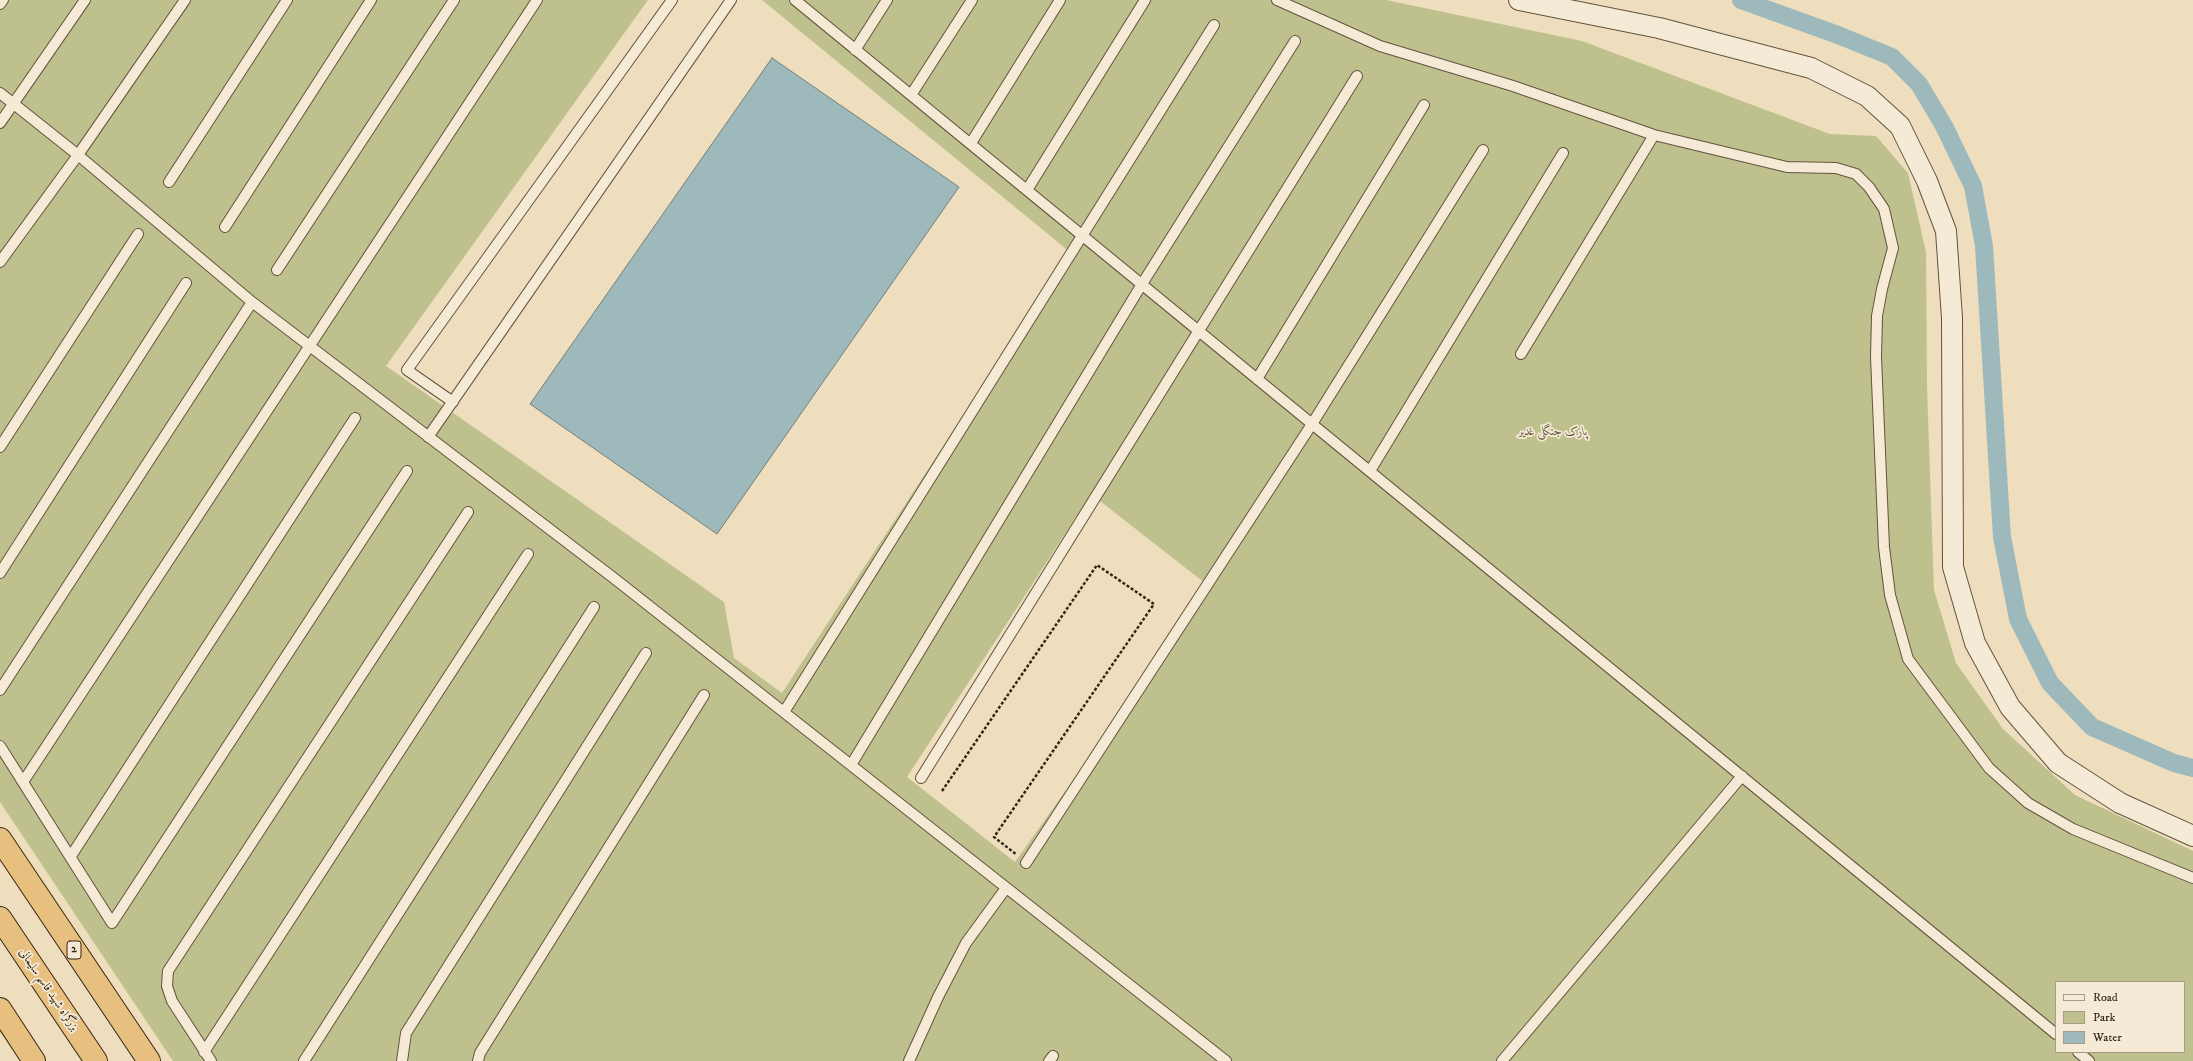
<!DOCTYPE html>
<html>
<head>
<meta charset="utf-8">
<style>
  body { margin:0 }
  #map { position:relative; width:2193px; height:1061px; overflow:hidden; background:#eedebe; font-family:"IM FELL DW Pica",serif }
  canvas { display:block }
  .legend { position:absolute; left:2055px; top:981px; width:130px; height:72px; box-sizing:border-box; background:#f4ead5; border:1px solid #a89b87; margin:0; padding:5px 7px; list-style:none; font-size:12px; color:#362513 }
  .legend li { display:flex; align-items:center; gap:8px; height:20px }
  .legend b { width:20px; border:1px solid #a89b87 }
</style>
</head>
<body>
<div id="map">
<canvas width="2193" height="1061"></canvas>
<ul class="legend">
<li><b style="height:5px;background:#f4ead5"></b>Road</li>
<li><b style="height:11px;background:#bec08e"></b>Park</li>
<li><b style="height:11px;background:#9eb9bc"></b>Water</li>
</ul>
</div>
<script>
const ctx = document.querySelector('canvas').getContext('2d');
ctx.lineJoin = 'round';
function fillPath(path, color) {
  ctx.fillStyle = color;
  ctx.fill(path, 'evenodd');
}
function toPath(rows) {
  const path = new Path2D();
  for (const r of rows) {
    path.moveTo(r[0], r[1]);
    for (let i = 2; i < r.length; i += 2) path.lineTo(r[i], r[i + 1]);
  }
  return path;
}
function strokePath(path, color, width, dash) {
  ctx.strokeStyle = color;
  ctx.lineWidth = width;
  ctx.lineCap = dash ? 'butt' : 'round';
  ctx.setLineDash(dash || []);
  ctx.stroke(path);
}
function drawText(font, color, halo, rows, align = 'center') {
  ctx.font = font + ' "IM FELL DW Pica",Amiri,serif';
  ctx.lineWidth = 3.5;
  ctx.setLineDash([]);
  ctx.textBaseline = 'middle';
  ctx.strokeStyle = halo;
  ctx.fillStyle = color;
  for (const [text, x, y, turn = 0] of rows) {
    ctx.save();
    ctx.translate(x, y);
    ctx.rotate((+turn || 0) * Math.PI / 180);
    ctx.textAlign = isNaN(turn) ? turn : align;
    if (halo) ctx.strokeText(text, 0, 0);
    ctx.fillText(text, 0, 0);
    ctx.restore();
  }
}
const green = toPath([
  [0,0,648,0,386,366,724,602,734,658,782,693,1070,252,762,0,1386,0,1582,41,1830,134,1876,136,1908,173,1926,252,1927,387,1934,590,1956,663,2003,729,2075,795,2193,851,2193,1061,173,1061,0,802],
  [1091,494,1210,587,1015,862,907,777],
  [2056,982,2184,982,2184,1052,2056,1052]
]);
const water = toPath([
  [772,58,959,187,717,534,530,404,772,58]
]);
const canal = toPath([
  [1741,0,1838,35,1892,57,1919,84,1944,126,1973,186,1984,246,2002,537,2018,619,2050,683,2092,727,2174,763,2193,768]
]);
const path = toPath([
  [942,791,1097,565,1154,604,994,837,1017,855]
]);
const lane = toPath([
  [795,0,2056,1034],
  [1277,0,1380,46,1513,86,1654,135,1787,167,1836,168,1856,174,1869,187,1884,209,1893,248,1882,289,1877,316,1876,357,1884,547,1890,595,1908,659,1989,768,2028,803,2073,829,2193,878],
  [0,4,3,0],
  [855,50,887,0],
  [0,93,78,155,252,302,615,579,1226,1061],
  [911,95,972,0],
  [0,123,85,0],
  [971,143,1060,0],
  [169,182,287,0],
  [1027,190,1145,0],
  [225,227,371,0],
  [0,262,78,155,185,0],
  [277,270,454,0],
  [1521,354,1654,135],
  [1257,379,1424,105],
  [453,402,407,370,672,0],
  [428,437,731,0],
  [0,447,138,234],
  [1370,471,1563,153],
  [0,573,186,283],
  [0,690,252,302],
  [784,712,1214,25],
  [0,746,112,923,407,471],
  [851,765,1142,284,1295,41],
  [921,778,1357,76],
  [23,782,537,0],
  [71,856,355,418],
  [1026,863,1312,424,1483,150],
  [204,1052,528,554],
  [2078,1052,2089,1061],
  [211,1061,172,1001,167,986,168,971,468,512],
  [304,1061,594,607],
  [402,1061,406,1033,646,653],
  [478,1061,480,1053,704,695],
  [909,1061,938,997,966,943,1006,888],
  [1049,1061,1053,1056],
  [1502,1061,1742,776]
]);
const street = toPath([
  [1519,0,1659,28,1811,68,1867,96,1900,126,1927,181,1946,231,1952,318,1953,567,1975,643,2010,707,2058,763,2120,803,2193,836]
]);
const highway = toPath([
  [0,839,149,1061],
  [0,918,96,1061],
  [0,1009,34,1061]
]);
const shields = [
  [74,950,14]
];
const shieldNames = [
  ["2",74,950]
];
const parkNames = [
  ["پارک جنگلی غدیر",1553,433]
];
const streetNames = [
  ["بزرگراه شهید قاسم سلیمانی",48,990,56]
];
fillPath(green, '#bec08e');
fillPath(water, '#9eb9bc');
strokePath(water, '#747e78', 1);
strokePath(canal, '#9eb9bc', 18);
strokePath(lane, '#64533e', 12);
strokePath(street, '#64533e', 22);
strokePath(highway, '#362513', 24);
strokePath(path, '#362513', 2.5, [3, 2]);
strokePath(lane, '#f4ead5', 10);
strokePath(street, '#f4ead5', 20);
strokePath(highway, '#e7bf7f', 22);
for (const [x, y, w] of shields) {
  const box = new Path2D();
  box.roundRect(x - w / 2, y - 9, w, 18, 3);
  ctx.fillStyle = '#f4ead5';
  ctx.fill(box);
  strokePath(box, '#362513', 1);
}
drawText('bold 11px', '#362513', null, shieldNames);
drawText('italic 12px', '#584c32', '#f4ead5', parkNames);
drawText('12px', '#362513', '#f4ead5', streetNames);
</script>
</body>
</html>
